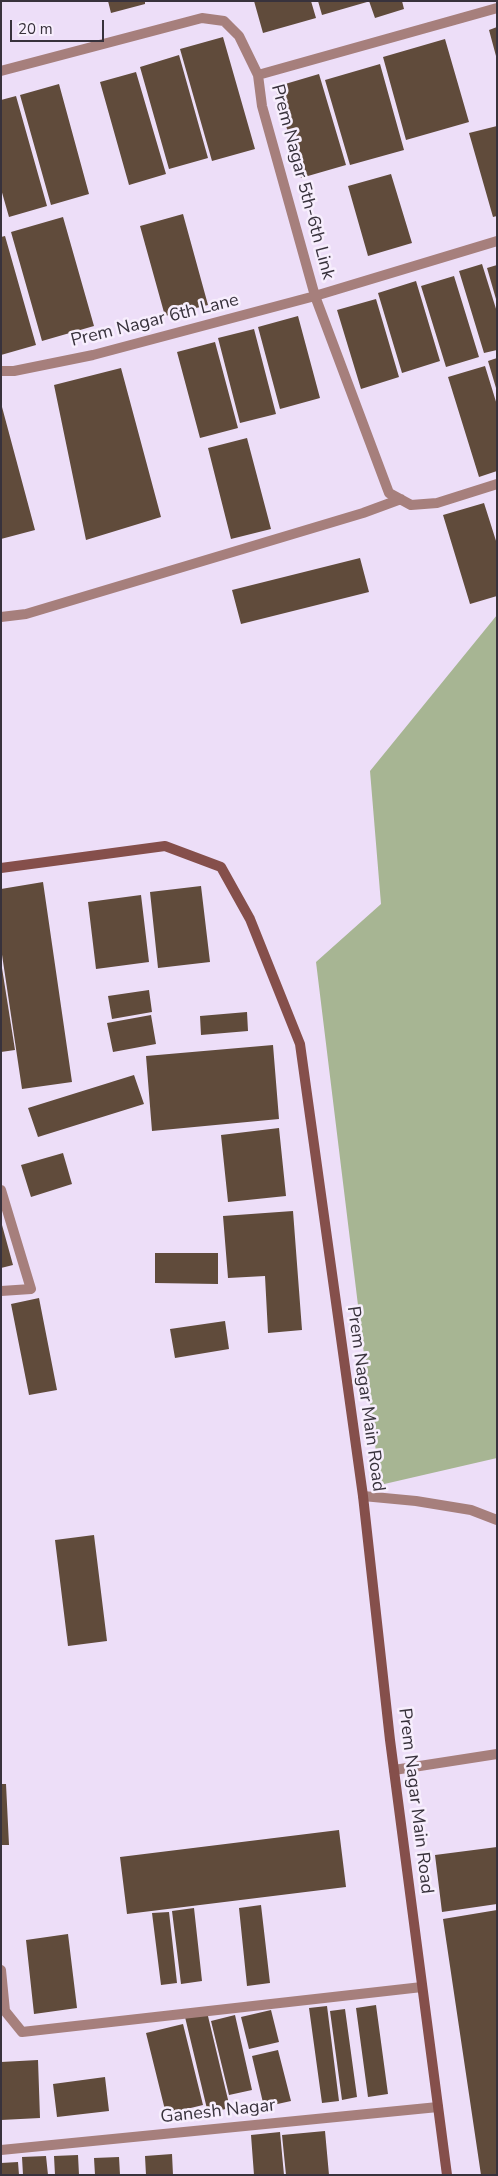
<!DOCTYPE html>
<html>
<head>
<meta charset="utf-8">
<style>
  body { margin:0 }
  #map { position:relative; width:498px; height:2176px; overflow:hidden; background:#eddef8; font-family:"Nunito Sans",sans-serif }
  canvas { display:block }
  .frame { position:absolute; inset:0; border:2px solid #38323c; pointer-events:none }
  .scale { position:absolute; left:10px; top:20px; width:94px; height:22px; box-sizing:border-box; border:2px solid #38323c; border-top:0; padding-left:6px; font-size:15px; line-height:18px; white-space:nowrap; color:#38323c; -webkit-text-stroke:4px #f7eefd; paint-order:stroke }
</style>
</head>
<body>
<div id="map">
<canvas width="498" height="2176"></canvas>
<div class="frame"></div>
<div class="scale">20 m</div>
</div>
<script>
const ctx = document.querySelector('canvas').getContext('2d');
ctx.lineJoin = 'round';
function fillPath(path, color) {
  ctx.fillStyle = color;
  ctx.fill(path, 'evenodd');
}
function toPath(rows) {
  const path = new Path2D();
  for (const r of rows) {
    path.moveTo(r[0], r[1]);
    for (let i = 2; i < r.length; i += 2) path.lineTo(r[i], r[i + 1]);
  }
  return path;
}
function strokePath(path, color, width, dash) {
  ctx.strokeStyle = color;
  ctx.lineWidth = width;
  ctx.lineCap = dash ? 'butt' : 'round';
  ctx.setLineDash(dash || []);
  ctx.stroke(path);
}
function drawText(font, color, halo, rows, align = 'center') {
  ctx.font = font + ' "Nunito Sans",sans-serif';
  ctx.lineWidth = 5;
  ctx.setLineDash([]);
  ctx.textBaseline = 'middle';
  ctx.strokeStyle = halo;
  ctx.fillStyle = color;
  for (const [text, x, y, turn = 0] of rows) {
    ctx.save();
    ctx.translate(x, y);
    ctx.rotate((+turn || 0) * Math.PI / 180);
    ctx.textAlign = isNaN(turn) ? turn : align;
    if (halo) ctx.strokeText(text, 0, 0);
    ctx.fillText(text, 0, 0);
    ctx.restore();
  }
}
const forest = toPath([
  [497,615,497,1458,380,1485,316,962,381,904,370,771]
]);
const building = toPath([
  [108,1,145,1,145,4,111,13],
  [254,1,311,1,316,18,263,33],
  [318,1,367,1,367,2,322,15],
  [369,1,402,1,404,9,375,18],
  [497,27,497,56,496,56,489,30],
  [223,37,255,149,212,161,180,49],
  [445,39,469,122,406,140,383,57],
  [179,55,208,158,169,169,140,67],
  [380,64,404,150,350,165,325,80],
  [136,72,166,174,129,185,100,82],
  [319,74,346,165,301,178,275,87],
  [59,84,89,194,51,205,20,95],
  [16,96,47,206,9,217,1,189,1,100],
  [497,126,497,216,493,217,469,133],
  [391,174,412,243,368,256,348,186],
  [183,214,208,305,165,316,140,226],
  [63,217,94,326,42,341,11,232],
  [5,236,36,345,1,355,1,237],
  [482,264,497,312,497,350,484,353,459,271],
  [497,265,497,299,496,299,487,268],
  [454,276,479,357,446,367,421,286],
  [416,281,440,361,402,373,378,293],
  [376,299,399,377,361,389,337,310],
  [298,316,320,398,280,409,258,327],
  [254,329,276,414,240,423,218,338],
  [215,342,238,428,200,438,177,352],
  [497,358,497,388,496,388,488,361],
  [485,366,497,405,497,471,479,477,448,377],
  [121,368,161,517,86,540,54,385],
  [2,407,35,530,1,539,1,408],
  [247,438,271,529,231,539,208,448],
  [484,503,497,544,497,596,470,604,443,515],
  [360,558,369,592,241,624,232,590],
  [43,882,72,1082,22,1089,1,948,1,889],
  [201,886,210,962,158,968,150,892],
  [141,895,149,962,96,969,88,902],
  [2,968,15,1050,1,1052,1,969],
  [149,990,152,1012,112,1019,108,996],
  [247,1012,248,1031,201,1035,200,1016],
  [151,1015,156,1044,113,1052,107,1023],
  [273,1045,279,1119,152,1131,146,1056],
  [134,1075,144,1104,38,1137,28,1108],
  [279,1128,286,1196,228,1202,221,1135],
  [63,1153,72,1184,31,1197,21,1165],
  [293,1211,302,1330,268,1333,265,1276,228,1278,223,1216],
  [2,1225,13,1265,1,1268,1,1226],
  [155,1253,218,1253,218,1284,155,1283],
  [39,1298,57,1390,29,1395,11,1304],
  [225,1321,229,1349,175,1358,170,1329],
  [94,1535,107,1641,68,1646,55,1540],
  [1,1784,6,1784,9,1845,1,1845],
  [339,1830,346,1887,127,1914,120,1857],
  [497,1847,497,1904,442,1912,435,1855],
  [261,1905,270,1983,247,1986,239,1908],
  [194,1908,202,1981,181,1984,172,1911],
  [497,1910,497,2175,481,2175,443,1919],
  [169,1912,177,1983,161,1985,152,1913],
  [68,1934,77,2008,34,2014,26,1940],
  [376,2005,388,2094,368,2097,356,2008],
  [327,2006,339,2101,322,2103,309,2008],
  [345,2009,357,2097,342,2100,330,2011],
  [271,2010,279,2042,249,2049,241,2017],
  [207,2012,230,2108,208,2113,185,2017],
  [235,2015,252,2090,229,2095,211,2021],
  [183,2024,203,2105,166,2114,146,2033],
  [278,2050,291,2101,264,2107,252,2056],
  [38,2060,40,2118,1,2120,1,2062],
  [105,2077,109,2111,57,2117,53,2084],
  [325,2131,329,2175,286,2175,282,2135],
  [280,2132,284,2175,254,2175,251,2135],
  [172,2154,173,2175,146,2175,145,2156],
  [78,2155,79,2175,55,2175,54,2156],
  [46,2156,48,2175,23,2175,22,2157],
  [119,2157,120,2175,95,2175,94,2158],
  [18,2162,19,2175,1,2175,1,2163]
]);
const street = toPath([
  [1,71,202,18,224,21,239,36,258,75,262,106,315,296,389,493,411,505,437,503,497,484],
  [258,75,497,8],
  [1,371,14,371,93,355,315,296,497,241],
  [1,617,26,614,363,513,401,499],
  [1,1190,31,1289,1,1291],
  [363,1496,416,1501,471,1510,497,1520],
  [394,1770,497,1754],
  [1,1970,5,2011,22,2032,422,1987],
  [1,2150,438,2107]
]);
const secondary = toPath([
  [1,868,165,846,221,867,250,919,300,1044,363,1496,390,1740,447,2175]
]);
const streetNames = [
  ["Prem Nagar 5th-6th Link",302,182,75],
  ["Prem Nagar 6th Lane",155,321,-14],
  ["Prem Nagar Main Road",365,1399,82],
  ["Prem Nagar Main Road",415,1801,83],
  ["Ganesh Nagar",218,2112,-6]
];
fillPath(forest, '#a7b593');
fillPath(building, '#604b3b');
strokePath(street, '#a67f7c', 10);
strokePath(secondary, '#854f4b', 10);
drawText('18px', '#38323c', '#f7eefd', streetNames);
</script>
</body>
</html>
